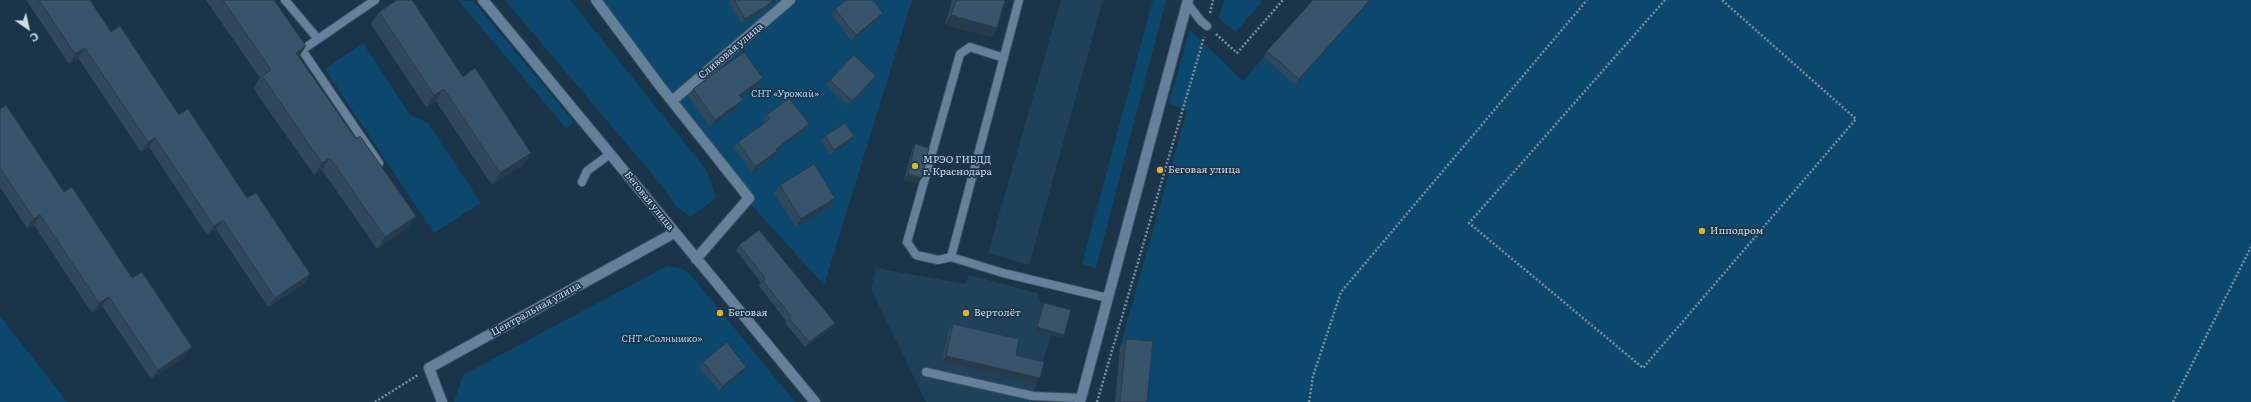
<!DOCTYPE html>
<html>
<head>
<meta charset="utf-8">
<style>
  body { margin:0 }
  #map { position:relative; width:2251px; height:402px; overflow:hidden; background:#1a354a; font-family:Literata,serif }
  canvas { display:block }
  .north { position:absolute; left:8px; top:8px; width:40px; height:40px; -webkit-text-stroke:3px #1a354a; paint-order:stroke; rotate:146deg; font-size:11px; font-weight:700; line-height:16px; text-align:center; color:#ccdce9 }
  .north::after { content:''; display:block; margin:auto; width:14px; height:18px; background:#ccdce9; clip-path:polygon(50% 0,100% 100%,50% 72%,0 100%) }
</style>
</head>
<body>
<div id="map">
<canvas width="2251" height="402"></canvas>
<div class="north">С</div>
</div>
<script>
const ctx = document.querySelector('canvas').getContext('2d');
ctx.lineJoin = 'round';
function fillPath(path, color) {
  ctx.fillStyle = color;
  ctx.fill(path, 'evenodd');
}
function toPath(rows) {
  const path = new Path2D();
  for (const r of rows) {
    path.moveTo(r[0], r[1]);
    for (let i = 2; i < r.length; i += 2) path.lineTo(r[i], r[i + 1]);
  }
  return path;
}
function strokePath(path, color, width, dash) {
  ctx.strokeStyle = color;
  ctx.lineWidth = width;
  ctx.lineCap = dash ? 'butt' : 'round';
  ctx.setLineDash(dash || []);
  ctx.stroke(path);
}
function drawText(font, color, halo, rows, align = 'center') {
  ctx.font = font + ' Literata,serif';
  ctx.lineWidth = 3.5;
  ctx.setLineDash([]);
  ctx.textBaseline = 'middle';
  ctx.strokeStyle = halo;
  ctx.fillStyle = color;
  for (const [text, x, y, turn = 0] of rows) {
    ctx.save();
    ctx.translate(x, y);
    ctx.rotate((+turn || 0) * Math.PI / 180);
    ctx.textAlign = isNaN(turn) ? turn : align;
    if (halo) ctx.strokeText(text, 0, 0);
    ctx.fillText(text, 0, 0);
    ctx.restore();
  }
}
const built = toPath([
  [1061,0,1103,0,1029,265,988,253],
  [876,268,966,284,969,275,1037,293,1042,305,1035,330,1051,335,1031,402,926,402,871,289]
]);
const green = toPath([
  [458,0,473,1,574,122,566,128],
  [505,0,570,0,707,171,716,198,690,217,676,206,658,181],
  [593,0,912,0,824,285,748,201],
  [1153,0,1166,0,1096,268,1082,264],
  [1224,0,1260,0,1262,2,1235,32,1219,18],
  [1371,0,2251,0,2251,402,1142,402,1120,347,1187,111,1169,103,1190,30,1243,81,1264,57,1295,85],
  [363,43,410,115,428,123,481,203,434,233,325,69],
  [667,266,680,268,689,273,795,402,454,402,463,375],
  [0,316,67,402,0,402]
]);
const path = toPath([
  [1665,0,1469,223,1643,368,1856,119,1722,0],
  [1210,13,1213,0],
  [1216,34,1237,53,1283,0],
  [375,402,418,375],
  [1097,402,1204,37],
  [1309,402,1313,376,1341,292,1587,0],
  [2173,402,2251,247]
]);
const service = toPath([
  [285,0,318,39,375,0],
  [1019,0,951,257,1003,273,1108,298],
  [1187,3,1201,21,1207,26],
  [318,39,302,50,379,163],
  [582,182,587,171,610,154],
  [951,257,938,260,916,255,907,242,960,54,970,47,1004,58],
  [926,372,1033,396,1081,398]
]);
const minor = toPath([
  [596,0,660,86,749,198,696,259],
  [672,101,790,0],
  [442,402,429,368,674,233]
]);
const tertiary = toPath([
  [483,0,815,402],
  [1080,402,1188,0]
]);
const wall = toPath([
  [26,0,90,0,111,32,310,274,304,284,268,307,216,229,207,235,149,147,141,152,78,58,69,64],
  [206,0,274,0,306,46,299,57,356,139,416,216,407,228,377,249,322,170,314,175,253,88,260,78],
  [731,0,777,0,764,10,742,24,729,3],
  [952,0,1005,0,997,28,991,37,945,25],
  [1371,0,1295,85,1264,57,1267,51],
  [835,9,879,18,852,41,831,14],
  [379,12,463,77,531,153,523,165,492,185,436,101,426,107,371,24],
  [763,78,758,85,741,97,738,107,710,127,688,96,693,89],
  [830,80,872,82,848,106,826,85],
  [0,109,64,192,185,357,151,379,102,306,92,313,34,225,27,228,0,187],
  [767,115,809,124,805,129,777,150,774,157,751,173,734,147,738,142,765,123,763,120],
  [825,136,854,136,850,142,830,155,821,141],
  [915,144,918,183,904,180,912,150],
  [780,185,830,206,796,227,774,193],
  [739,245,835,323,831,329,805,347,785,323,786,321,759,286,761,283,736,250],
  [1044,303,1064,335,1062,338,1035,330,1042,305],
  [953,324,1036,384,942,361,949,329],
  [1126,339,1147,402,1115,402,1120,347],
  [703,362,742,373,720,391,699,368]
]);
const shadedWall = toPath([
  [774,0,777,0,764,10,742,24,745,19],
  [1370,0,1371,0,1295,85,1299,79],
  [883,13,879,18,852,41,856,35],
  [951,15,997,28,991,37,945,25],
  [306,46,298,58,296,53],
  [85,48,78,58,69,64,75,54],
  [876,76,872,82,848,106,852,101],
  [763,78,758,85,734,102,739,95],
  [444,89,436,101,426,107,434,95],
  [743,100,738,107,710,127,715,120],
  [809,124,805,129,772,154,776,149],
  [854,136,850,142,830,155,834,150],
  [155,138,149,147,141,152,148,142],
  [777,151,774,157,751,173,755,167],
  [531,153,523,165,492,185,500,173],
  [330,158,322,170,314,175,322,163],
  [908,174,922,178,918,183,904,180],
  [835,198,830,206,796,227,801,219],
  [40,215,34,225,27,228,34,219],
  [416,216,407,228,377,249,385,237],
  [223,220,216,229,207,235,214,226],
  [310,274,304,284,268,307,275,298],
  [109,297,102,306,92,313,99,303],
  [835,323,831,329,805,347,809,342],
  [1037,327,1064,335,1062,338,1035,330],
  [192,347,185,357,151,379,158,370],
  [946,356,1040,378,1036,384,942,361],
  [746,367,742,373,720,391,723,386]
]);
const building = toPath([
  [39,0,90,0,111,32,120,26,179,115,188,109,247,198,256,193,310,274,275,298,223,220,214,226,155,138,148,142,85,48,75,54,39,0],
  [223,0,274,0,306,46,296,53,356,139,360,136,416,216,385,237,330,158,322,163,262,76,271,70,223,0],
  [397,0,412,0,463,77,475,68,531,153,500,173,444,89,434,95,379,12,397,0],
  [734,0,774,0,768,5,745,19,734,0],
  [846,0,873,0,883,13,856,35,835,9,846,0],
  [956,0,1005,0,997,28,951,15,956,0],
  [1313,0,1370,0,1299,79,1267,51,1313,0],
  [744,52,763,78,739,95,743,100,715,120,693,89,744,52],
  [854,55,876,76,852,101,830,80,854,55],
  [789,98,809,124,776,149,777,151,755,167,738,142,770,119,767,115,789,98],
  [6,105,64,192,72,187,132,278,142,272,192,347,158,370,109,297,99,303,40,215,34,219,0,168,0,109,6,105],
  [845,123,854,136,834,150,825,136,845,123],
  [915,144,929,148,922,178,908,174,915,144],
  [814,164,835,198,801,219,780,185,814,164],
  [759,230,835,323,809,342,789,318,791,316,763,281,765,278,739,245,759,230],
  [1044,303,1071,310,1064,335,1037,327,1044,303],
  [953,324,1019,339,1016,355,1044,362,1040,378,946,356,953,324],
  [1126,339,1153,341,1147,402,1120,402,1126,339],
  [727,342,746,367,723,386,703,362,727,342]
]);
const markers = [
  [915,166,4,"#d7b434"],
  [1160,170,4,"#d7b434"],
  [1702,231,4,"#d7b434"],
  [720,313,4,"#d7b434"],
  [966,313,4,"#d7b434"]
];
const streetNames = [
  ["Сливовая улица",731,51,-40],
  ["Беговая улица",649,201,51],
  ["Центральная улица",536,309,-29]
];
const parkNames = [
  ["СНТ «Урожай»",785,94],
  ["СНТ «Солнышко»",662,339]
];
const poiNames = [
  ["МРЭО ГИБДД",923,160],
  ["г. Краснодара",923,172],
  ["Беговая улица",1168,170],
  ["Ипподром",1710,231],
  ["Беговая",728,313],
  ["Вертолёт",974,313]
];
fillPath(built, '#1f415a');
fillPath(green, '#0c486d');
strokePath(service, '#3b5263', 10);
strokePath(minor, '#3b5263', 12);
strokePath(tertiary, '#3b5263', 12);
strokePath(path, '#788d9e', 2.5, [2, 2]);
strokePath(service, '#648199', 8);
strokePath(minor, '#648199', 10);
strokePath(tertiary, '#648199', 10);
fillPath(wall, '#30485b');
fillPath(shadedWall, '#273b4a');
fillPath(building, '#38546a');
strokePath(building, '#273b4a', 1);
for (const [x, y, r, color] of markers) {
  const dot = new Path2D();
  dot.arc(x, y, r, 0, 2 * Math.PI);
  ctx.fillStyle = color;
  ctx.fill(dot);
  strokePath(dot, '#1a354a', 1.5);
}
drawText('10px', '#ccdce9', '#1a354a', streetNames);
drawText('italic 10px', '#a5d6fe', '#1a354a', parkNames);
drawText('10px', '#ccdce9', '#1a354a', poiNames, 'left');
</script>
</body>
</html>
